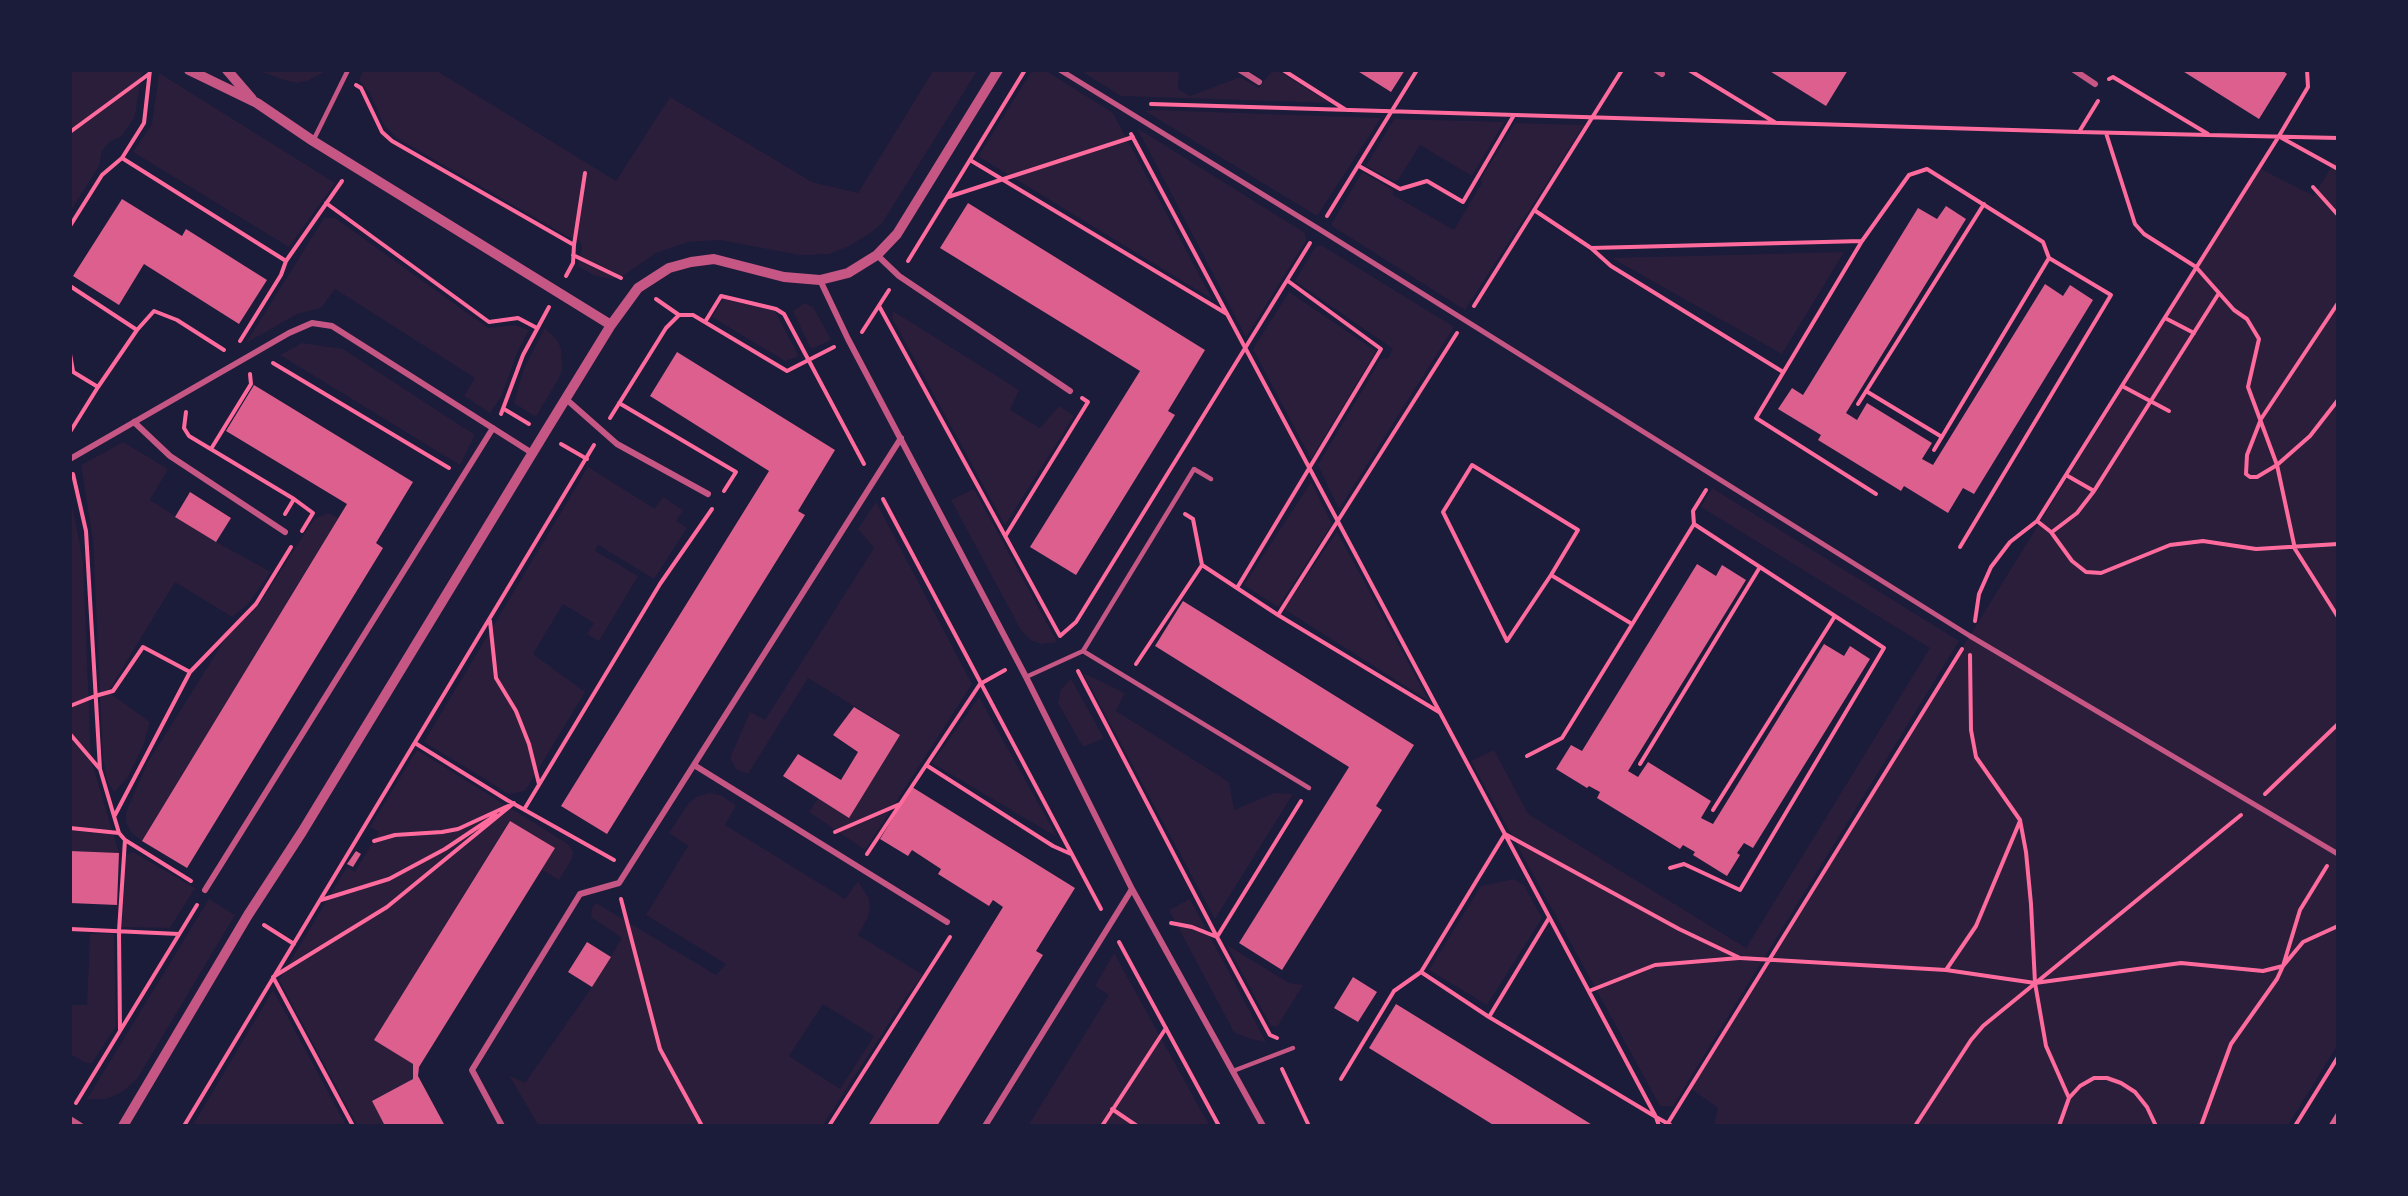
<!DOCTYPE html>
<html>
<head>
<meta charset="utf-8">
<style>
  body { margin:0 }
  #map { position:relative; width:2408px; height:1196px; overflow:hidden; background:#1b1b3a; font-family:Rubik,sans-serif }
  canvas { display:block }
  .frame { position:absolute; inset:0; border:72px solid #1b1b3a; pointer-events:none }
</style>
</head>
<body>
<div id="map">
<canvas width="2408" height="1196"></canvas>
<div class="frame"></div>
</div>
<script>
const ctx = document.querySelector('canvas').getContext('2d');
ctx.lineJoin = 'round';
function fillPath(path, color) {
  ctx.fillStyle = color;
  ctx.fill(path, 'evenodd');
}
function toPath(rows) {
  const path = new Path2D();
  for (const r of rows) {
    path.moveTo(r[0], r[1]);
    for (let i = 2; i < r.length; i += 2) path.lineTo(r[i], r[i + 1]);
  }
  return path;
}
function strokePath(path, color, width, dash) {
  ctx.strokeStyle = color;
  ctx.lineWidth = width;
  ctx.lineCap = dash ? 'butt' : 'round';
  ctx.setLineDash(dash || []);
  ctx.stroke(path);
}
const green = toPath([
  [321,70,324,72,309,80,298,83,284,80,260,71],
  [71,71,142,71,135,116,122,136,109,142,102,151,99,166,71,210],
  [363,71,437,71,616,181,670,97,812,182,858,193,933,71,977,71,883,222,872,232,849,246,829,254,799,255,720,240,688,242,656,253,624,275,611,279,593,275,578,266,582,248,580,241,567,236,397,138,384,125,371,95,359,80],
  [1032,71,1046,71,1113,113,1212,299,981,158,979,155],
  [1081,71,1179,71,1178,89,1190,96,1240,77,1259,88,1272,71,1278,71,1330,103,1121,96],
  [159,73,335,183,289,247,133,152,152,124],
  [1156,110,1381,118,1317,216,1145,111],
  [1394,119,1504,122,1472,176,1420,145,1398,180,1394,181,1366,166],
  [1515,123,1584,125,1465,310,1332,226,1332,223,1362,172,1393,190,1393,195,1454,230,1482,183,1481,179],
  [1137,128,1305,233,1306,241,1246,337],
  [2337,157,2337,1046,2288,1125,1714,1125,1718,1108,1690,1088,2259,168,2314,196],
  [324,218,335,218,488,328,515,325,529,330,517,353,502,395,490,413,464,396,475,378,335,289,321,308,297,314,246,343],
  [1321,245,1454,327,1339,509,1318,465,1381,359,1388,358,1393,349,1295,281,1316,246],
  [1844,252,1782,354,1612,258],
  [1289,292,1376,351,1311,459,1253,349],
  [723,299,775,311,798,355,797,357,785,361,712,317],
  [804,303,813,307,817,314,831,340,813,348,810,347,793,311],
  [893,311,1019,390,1010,410,1040,428,1059,406,1074,416,1005,525,892,318],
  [545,328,558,341,561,349,562,370,559,378,537,415,534,416,514,403,524,368],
  [302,343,343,349,475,435,460,465,280,355],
  [123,442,168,469,150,500,216,542,271,572,248,604,232,617,175,582,108,692,150,722,143,746,128,777,114,792,107,780,103,758,93,540,81,465],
  [588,467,655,509,663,497,683,510,676,521,687,528,654,579,598,545,595,551,638,576,599,641,587,634,594,623,563,604,533,654,585,692,525,791,509,794,424,742],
  [1311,482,1332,524,1278,607,1244,585],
  [1712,488,1959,641,1673,1106,1660,1106,1471,761,1494,750,1528,814,1746,948,1930,648,1701,507],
  [974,489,1057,642,1041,644,1031,640,1021,630,951,500],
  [70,494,83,561,91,760,119,853,71,851],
  [876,502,972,684,865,850,809,812,818,798,900,734,808,678,748,774,736,769,730,758,750,712,765,720,874,548,858,529],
  [328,513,338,518,142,841,131,832,126,822,126,812,148,762,227,636,258,606,314,519],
  [1337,532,1429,701,1284,609],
  [1083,673,1125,693,1116,711,1229,782,1234,810,1274,793,1293,794,1215,919],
  [1071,679,1104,738,1083,747,1058,703,1061,689],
  [979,697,1057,837,932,763],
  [417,750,568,844,573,851,572,859,559,880,541,869,554,848,509,821,375,1040,413,1064,413,1079,372,1101,385,1125,357,1125,279,980,347,867,355,872,379,832,370,827],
  [709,793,720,795,736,805,725,825,845,899,858,881,869,899,870,908,868,917,858,935,923,975,906,997,823,1125,538,1125,509,1075,525,1083,592,987,622,938,591,917,592,908,596,903,716,975,726,964,646,915,688,846,669,833,689,803,698,796],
  [823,1004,874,1036,840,1089,789,1056],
  [133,852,195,888,170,928,122,927,126,855],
  [1514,879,1524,885,1542,918,1487,1005,1429,970,1481,886],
  [209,899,235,915,137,1079,122,1092,106,1099,87,1099],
  [1190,899,1266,1042,1250,1039,1234,1032,1169,910],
  [90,934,114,934,116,1026,92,1063,86,1063,72,1055,70,1056,71,1005,87,1005],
  [1227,945,1289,983,1303,985,1277,1027,1271,1026],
  [1114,953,1209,1125,1028,1126,1109,995,1095,986],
  [273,990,346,1125,193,1125]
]);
const building = toPath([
  [1356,70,1405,70,1391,92],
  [1768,70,1848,70,1826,106],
  [2181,70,2282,70,2287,74,2259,119],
  [122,199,182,236,186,229,267,280,239,324,144,264,119,305,73,276],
  [968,203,1205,350,1168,411,1175,415,1076,575,1030,547,1140,371,940,248],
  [1946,206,1966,219,1846,413,1857,420,1867,403,1932,443,1922,459,1933,465,2045,284,2063,296,2070,285,2093,300,1974,494,1963,488,1948,513,1904,486,1901,491,1818,440,1821,435,1778,409,1792,388,1803,395,1918,208,1937,219],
  [677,352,835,450,798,511,805,515,607,834,561,806,769,471,650,396],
  [254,385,413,482,376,543,383,548,187,868,142,841,347,504,226,431],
  [190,492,231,518,216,542,175,517],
  [1697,564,1716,576,1722,565,1746,580,1628,771,1638,777,1648,762,1711,801,1701,818,1713,824,1824,644,1844,656,1850,646,1870,659,1753,848,1744,843,1737,853,1740,855,1727,876,1693,855,1695,852,1683,845,1680,849,1597,798,1600,792,1589,786,1587,788,1556,769,1571,745,1582,751],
  [1183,601,1414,745,1376,806,1382,810,1282,970,1239,943,1349,767,1155,646],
  [854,707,900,735,849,818,783,776,798,754,841,780,858,752,833,735],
  [912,787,1075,888,1036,951,1043,955,937,1126,868,1126,1003,907,993,900,989,906,938,874,941,869,912,850,908,856,880,839],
  [510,821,555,848,419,1067,418,1076,445,1126,385,1126,372,1101,413,1079,413,1064,374,1040],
  [70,851,119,853,117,905,70,903],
  [356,851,361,854,353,867,347,864],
  [587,942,611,957,592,987,568,972],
  [1353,977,1377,992,1358,1022,1334,1008],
  [1396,1004,1594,1126,1495,1126,1369,1048],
  [2338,1110,2338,1126,2328,1126]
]);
const path = toPath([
  [150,70,144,123,122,158,286,261],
  [1283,70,1346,110],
  [1689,70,1776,123],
  [2109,79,2113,77,2208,134],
  [356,85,361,88,382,132,392,141,574,245,573,263,566,276],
  [1151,104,2079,132,2338,138],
  [70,132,149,74],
  [2079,132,2098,101],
  [2106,133,2135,224,2144,234,2196,267,2234,310,2247,319,2259,339,2248,387,2277,465,2295,549,2338,617],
  [1131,134,1656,1117,1672,1126],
  [2280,137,2338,169],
  [970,160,1227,314],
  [1359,166,1400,189,1427,181,1463,202,1514,115],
  [2313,187,2338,215],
  [948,197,1133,137],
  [326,203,489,322,518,318,537,328],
  [1534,210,1591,248],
  [1327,216,1417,70],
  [70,226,102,175,122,158],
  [1862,241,1909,175,1927,169,2043,242,2049,258],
  [574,245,585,173],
  [573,255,621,278],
  [908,261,1025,70],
  [70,286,137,330],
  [656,299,679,315],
  [2338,303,2261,419,2247,455,2246,474,2250,477,2257,477,2277,465,2310,436,2338,400],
  [879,306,1060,636,1076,622,1310,243],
  [1474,306,1622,70],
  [2165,318,2194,333],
  [705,322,721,296,776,309,784,314,864,464],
  [862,332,889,290],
  [240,341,281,275,286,261,342,181],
  [70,354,73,371],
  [273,363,449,468],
  [70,370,98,387,70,432],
  [1783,372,1611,266,1591,248,1862,241,1756,418,1876,494],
  [2122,386,2169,411],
  [98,387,137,330,154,311,177,320,224,350],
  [1866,391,1942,437],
  [619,403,736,472,724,491],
  [1858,404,1984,204],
  [504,409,529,424],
  [186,412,184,428,189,436,294,499,285,514],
  [501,414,523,355,549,307],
  [610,418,666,328,679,315,693,315,787,371,834,347],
  [561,444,587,459],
  [211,449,251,384,250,374],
  [1934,450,2049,258,2111,295,1960,547],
  [73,474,86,531,100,769,119,833,125,840,119,931,120,1031],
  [2066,475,2094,491],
  [294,499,313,513,302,531],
  [883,499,1101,909],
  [1185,514,1193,519,1202,565,1278,615,1439,712],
  [2037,521,2051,532,2072,561,2086,572,2101,573,2170,545,2203,541,2256,549,2338,544],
  [1694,524,1693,511,1706,490],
  [2052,532,2077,513,2094,491,2219,293],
  [1006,535,1088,402,1082,398],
  [1551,575,1507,641,1443,512,1472,465,1578,530,1551,575,1632,624],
  [1237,588,1381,349,1288,281],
  [1278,615,1457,333],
  [490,621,496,678,516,711,529,744,539,784],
  [1975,621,1979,594,1991,567,2010,542,2037,521,2279,136,2308,87,2307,70],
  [1970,655,1971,730,1976,757,2020,820,2026,852,2031,904,2035,983,2046,1046,2069,1098],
  [1136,664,1202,565],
  [1078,671,1217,937,1270,1035,1277,1038],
  [70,706,95,696,113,691,143,647,190,672],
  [70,734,99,768],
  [415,743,507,800,614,860],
  [1527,756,1562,738,1694,524,1884,648,1740,890,1684,864,1670,868],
  [1640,764,1760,567],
  [926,765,1053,846,1071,854],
  [2265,794,2338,724],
  [525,808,660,584,712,509],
  [1713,810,1835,616],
  [115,815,190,672,256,604,291,547],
  [70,828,119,833],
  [835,832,900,804],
  [125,840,191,881],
  [374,841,395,835,442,832,458,829,508,806],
  [867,854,980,684,1005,670],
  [621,899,660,1049,702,1126],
  [321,900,389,879,445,849,496,815],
  [1171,923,1192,927,1217,937,1301,801],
  [264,925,294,944],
  [70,929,179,934],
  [1119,942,1219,1126],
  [1946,970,1976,926,2020,821],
  [1421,972,1489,1017,1656,1117,1659,1126],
  [1589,991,1655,965,1739,958],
  [1489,1017,1549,918],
  [1282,1069,1309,1126],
  [1341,1079,1394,991,1421,972,1505,834,1679,929,1740,958,1946,970,2035,983,2181,963,2263,971,2283,966,2303,942,2338,926],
  [76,1103,197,905],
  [1112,1109,1137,1126],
  [1668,1123,1962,649],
  [184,1126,594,445],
  [353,1126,273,977,387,907,514,803],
  [829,1126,950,937],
  [1102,1126,1166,1028],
  [1915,1126,1971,1040,1983,1026,2241,815],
  [2059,1126,2069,1098,2080,1086,2094,1078,2107,1078,2121,1083,2135,1092,2147,1107,2156,1126],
  [2201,1126,2231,1044,2277,979,2283,966,2300,910,2327,866],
  [2295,1126,2338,1057]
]);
const service = toPath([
  [313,141,348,70],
  [1211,479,1194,469,1083,651,1309,788],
  [1026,677,1083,651],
  [1233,1071,1293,1048]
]);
const pedestrian = toPath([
  [1060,70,1319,229,1970,636,2338,854]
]);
const minor = toPath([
  [1240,70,1259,82],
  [1656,70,1662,74],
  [2074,70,2095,84],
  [877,255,899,276,1070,391],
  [820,280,848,339,1026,677,1132,889,1263,1126],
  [566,399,617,444,708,494],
  [134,422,170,456,285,532],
  [70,459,289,333,312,323,332,326,532,453],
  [694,765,947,922],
  [205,890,493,428],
  [70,1119,81,1126],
  [502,1126,472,1070,580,894,619,883,901,438],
  [985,1126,1132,889]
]);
const tertiary = toPath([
  [189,70,257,103,313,141,611,325],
  [227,70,252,99],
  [123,1126,248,915,302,832,544,434,611,325,638,288,669,268,691,262,714,259,784,277,820,280,848,273,877,255,897,234,998,70]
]);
fillPath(green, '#2a1e3b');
fillPath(building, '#dd5f8e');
strokePath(path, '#ff6b9d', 4);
strokePath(service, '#c65784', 4.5);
strokePath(pedestrian, '#c65784', 5);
strokePath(minor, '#c65784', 6);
strokePath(tertiary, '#c65784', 10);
</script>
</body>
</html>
